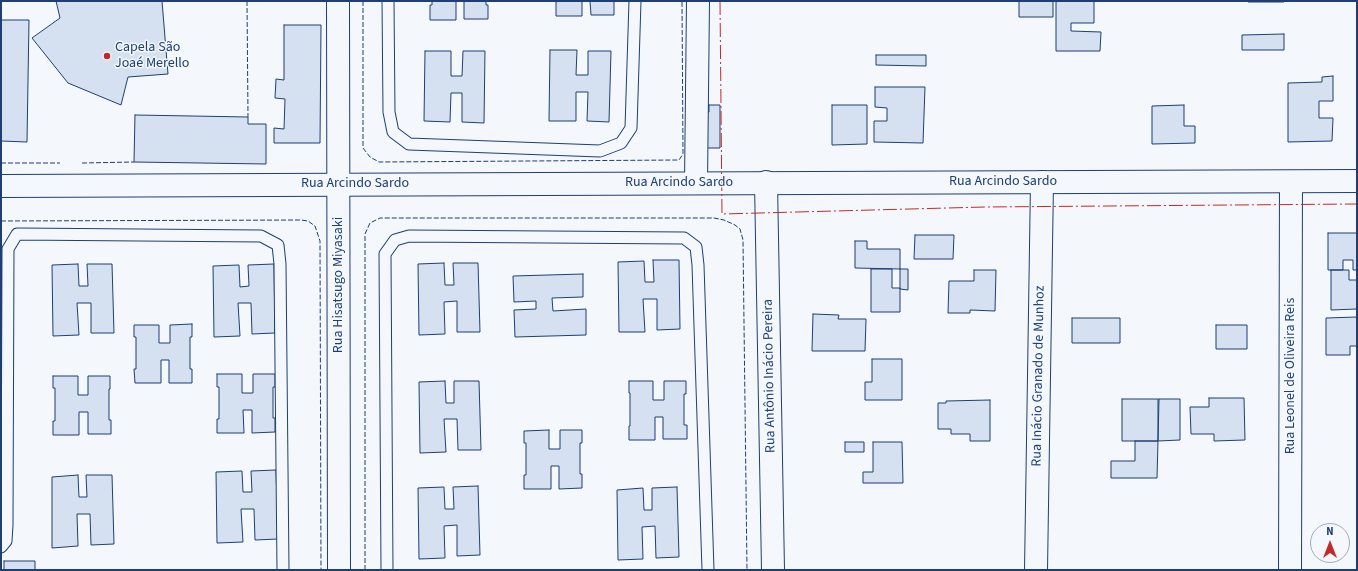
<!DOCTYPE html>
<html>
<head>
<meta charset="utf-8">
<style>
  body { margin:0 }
  #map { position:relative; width:1358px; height:571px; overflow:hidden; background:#f4f7fb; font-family:"Source Sans 3",sans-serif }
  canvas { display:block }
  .frame { position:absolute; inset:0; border:2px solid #1d3f73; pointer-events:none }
  .north { position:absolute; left:1310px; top:523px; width:40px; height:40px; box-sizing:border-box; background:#f4f7fb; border:1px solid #9eadc5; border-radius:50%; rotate:0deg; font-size:11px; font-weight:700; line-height:16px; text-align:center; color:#1d3f73 }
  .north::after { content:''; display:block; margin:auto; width:14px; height:18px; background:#c62828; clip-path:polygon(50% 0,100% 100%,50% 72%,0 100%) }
</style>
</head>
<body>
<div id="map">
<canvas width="1358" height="571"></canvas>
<div class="frame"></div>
<div class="north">N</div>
</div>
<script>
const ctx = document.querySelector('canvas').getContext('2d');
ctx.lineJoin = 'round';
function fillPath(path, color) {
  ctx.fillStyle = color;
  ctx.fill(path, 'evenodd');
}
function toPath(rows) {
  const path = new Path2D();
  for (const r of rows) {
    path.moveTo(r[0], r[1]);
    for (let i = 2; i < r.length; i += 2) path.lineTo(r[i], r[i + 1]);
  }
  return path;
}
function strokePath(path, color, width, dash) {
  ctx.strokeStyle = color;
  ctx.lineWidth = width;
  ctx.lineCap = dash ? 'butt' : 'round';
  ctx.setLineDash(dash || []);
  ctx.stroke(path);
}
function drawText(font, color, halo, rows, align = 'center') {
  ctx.font = font + ' "Source Sans 3",sans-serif';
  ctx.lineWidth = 3;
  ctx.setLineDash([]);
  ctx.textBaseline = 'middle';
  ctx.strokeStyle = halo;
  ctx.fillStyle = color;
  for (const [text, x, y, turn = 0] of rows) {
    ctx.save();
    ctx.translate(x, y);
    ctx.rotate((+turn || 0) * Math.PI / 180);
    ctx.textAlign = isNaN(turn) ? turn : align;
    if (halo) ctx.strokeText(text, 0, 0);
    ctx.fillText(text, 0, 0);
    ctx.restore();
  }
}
const building = toPath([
  [56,1,162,1,168,74,128,77,121,105,68,83,32,38,60,18,56,1],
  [432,1,456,1,456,20,430,20,430,5,432,5,432,1],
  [464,1,486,1,486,5,488,5,488,19,464,19,464,1],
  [558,1,582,1,582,16,556,16,556,2,558,1],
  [590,1,614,1,614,15,591,15,590,1],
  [1019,1,1053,1,1053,17,1019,17,1019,1],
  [1056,1,1094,1,1094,23,1071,23,1071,31,1101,32,1100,51,1056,51,1056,1],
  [1248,1,1284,1,1284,2,1248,2,1248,1],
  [1,20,29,20,27,142,1,141,1,20],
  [284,25,321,25,320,143,274,143,274,128,284,129,285,99,275,98,276,79,284,80,284,25],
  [1284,34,1284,50,1242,50,1242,35,1284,34],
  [550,50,577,50,576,75,588,75,588,51,611,51,609,122,587,121,588,92,576,92,576,121,549,121,550,50],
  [425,51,451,51,451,76,462,76,463,51,485,51,484,123,462,122,462,93,451,93,450,122,424,121,425,51],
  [876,55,926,55,926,66,876,65,876,55],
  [1333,76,1333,101,1319,101,1319,118,1333,118,1332,141,1288,142,1288,83,1322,82,1322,77,1333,76],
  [875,87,925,87,923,143,874,142,874,121,887,121,887,108,875,107,875,87],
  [709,105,720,105,720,148,698,148,698,112,709,112,709,105],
  [832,105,867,105,867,144,832,145,832,105],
  [1184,105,1184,126,1195,126,1195,143,1152,144,1152,106,1184,105],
  [135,115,248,117,248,124,266,124,266,164,134,162,135,115],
  [1328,233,1357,233,1357,270,1353,270,1353,260,1343,260,1343,270,1328,270,1328,233],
  [915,235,954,235,953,259,914,259,915,235],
  [855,241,867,241,867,249,900,249,900,269,855,268,855,241],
  [653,260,679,260,680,329,657,330,657,299,643,299,645,332,619,332,618,262,644,261,645,282,654,282,653,260],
  [444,263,445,285,454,285,453,263,478,263,480,332,457,332,457,301,444,302,445,334,419,335,418,264,444,263],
  [78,264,79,286,88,286,87,264,112,264,114,333,91,333,91,303,77,303,79,335,53,336,52,265,78,264],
  [274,264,275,333,252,334,251,303,238,303,240,336,214,337,213,266,239,265,240,287,249,286,248,265,274,264],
  [871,269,892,269,892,288,900,288,900,312,871,312,871,269],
  [900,269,908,269,908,290,900,289,900,269],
  [974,270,996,270,995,311,970,310,970,313,948,313,949,281,974,281,974,270],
  [1331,270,1349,270,1349,280,1357,280,1357,309,1331,310,1331,270],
  [583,274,583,297,552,298,553,311,586,309,586,335,515,337,514,310,536,309,536,301,514,302,513,276,583,274],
  [813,314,839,315,838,319,866,319,865,351,812,351,813,314],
  [1357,317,1357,346,1350,346,1350,355,1326,355,1326,318,1357,317],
  [1072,318,1120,318,1120,343,1072,343,1072,318],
  [192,324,192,337,190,337,190,369,192,369,192,383,169,383,169,360,161,360,161,383,135,383,134,369,136,369,136,337,134,337,134,325,159,325,159,343,170,343,170,325,192,324],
  [1216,325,1247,325,1247,349,1216,349,1216,325],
  [872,359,902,359,902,400,865,400,865,382,872,382,872,359],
  [217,374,242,374,242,393,253,393,253,374,275,374,275,387,273,387,273,418,275,418,275,432,252,433,252,410,243,410,244,433,217,433,217,419,219,419,219,387,217,387,217,374],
  [53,376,78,376,78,395,88,395,88,376,110,376,110,389,109,389,109,420,111,420,111,434,88,434,88,412,79,412,79,435,53,435,53,421,55,421,55,388,53,388,53,376],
  [445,381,446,403,454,403,454,381,479,381,481,450,458,450,457,419,444,419,446,452,420,453,419,382,445,381],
  [629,381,653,381,653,400,664,400,664,381,686,381,686,394,684,394,684,425,687,425,687,439,663,439,663,417,655,417,655,440,629,440,629,426,630,426,630,393,629,393,629,381],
  [1209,398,1244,398,1245,440,1214,441,1214,434,1191,434,1190,407,1209,407,1209,398],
  [1122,399,1158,399,1158,441,1122,441,1122,399],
  [1159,399,1180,399,1180,440,1158,441,1159,399],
  [990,400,990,441,970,441,970,434,951,434,951,429,938,429,938,403,946,403,946,401,990,400],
  [549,430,549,449,560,449,560,430,582,430,582,443,580,443,580,474,582,474,582,488,559,489,559,466,551,466,551,489,524,489,524,475,526,475,526,443,524,443,524,431,549,430],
  [1135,441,1158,441,1157,478,1111,478,1111,461,1135,461,1135,441],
  [845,442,864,442,864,452,845,452,845,442],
  [873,442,902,442,903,483,863,483,863,472,873,472,873,442],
  [276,470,278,539,255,540,254,509,241,509,243,542,217,543,216,472,242,471,243,492,252,492,251,471,276,470],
  [78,475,79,497,87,497,86,475,112,475,114,544,91,545,90,514,77,514,78,546,52,548,52,477,78,475],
  [478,486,480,555,457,556,457,525,444,526,445,558,419,559,418,488,444,487,445,509,454,509,453,487,478,486],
  [677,487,679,557,656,558,655,526,642,527,643,559,618,560,617,490,643,488,644,510,652,510,652,488,677,487],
  [4,561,35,561,35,570,4,570,4,561]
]);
const service = toPath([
  [388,1,389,112,393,132,409,144,600,151,621,143,631,128,635,1],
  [1,547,6,541,7,525,8,249,17,234,261,236,278,245,280,264,283,570],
  [387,570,385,254,395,240,409,236,684,238,696,247,698,265,708,570]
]);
const minor = toPath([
  [338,1,339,570],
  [766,182,773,570],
  [696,183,698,1],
  [1036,570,1042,182],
  [1290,570,1291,182]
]);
const tertiary = toPath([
  [1,186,1357,181]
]);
const fence = toPath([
  [247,1,248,117],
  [363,1,363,148,370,157,379,162,679,160,683,154,682,1],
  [1,163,60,163],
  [82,163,134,162],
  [1,221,301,220,308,221,315,226,320,241,321,570],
  [365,570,365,234,370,223,380,218,714,218,724,220,735,225,740,229,743,240,747,570]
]);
const power = toPath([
  [720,1,722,214,985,207,1357,204]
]);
const markers = [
  [107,56,4,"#c62828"]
];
const poiNames = [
  ["Capela São",115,48],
  ["Joaé Merello",115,64]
];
const streetNames = [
  ["Rua Arcindo Sardo",1003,182],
  ["Rua Arcindo Sardo",679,183],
  ["Rua Arcindo Sardo",355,184],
  ["Rua Hisatsugo Miyasaki",339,285,-90],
  ["Rua Antônio Inácio Pereira",770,376,-91],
  ["Rua Inácio Granado de Munhoz",1039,376,-89],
  ["Rua Leonel de Oliveira Reis",1291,376,-90]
];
fillPath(building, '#d5e0f0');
strokePath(building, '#1d3f73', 1);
strokePath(service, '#1d3f73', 13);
strokePath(minor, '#1d3f73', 24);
strokePath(tertiary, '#1d3f73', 24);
strokePath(service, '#f4f7fb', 11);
strokePath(minor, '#f4f7fb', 22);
strokePath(tertiary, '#f4f7fb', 22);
strokePath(fence, '#1d3f73', 1, [5, 2]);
strokePath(power, '#c62828', 1, [14, 3, 2, 3]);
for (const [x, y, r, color] of markers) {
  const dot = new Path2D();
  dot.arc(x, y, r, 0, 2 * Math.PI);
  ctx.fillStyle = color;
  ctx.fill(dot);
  strokePath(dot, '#f4f7fb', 1.5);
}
drawText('14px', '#1d3f73', '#f4f7fb', poiNames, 'left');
drawText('14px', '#1d3f73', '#f4f7fb', streetNames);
</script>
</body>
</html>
